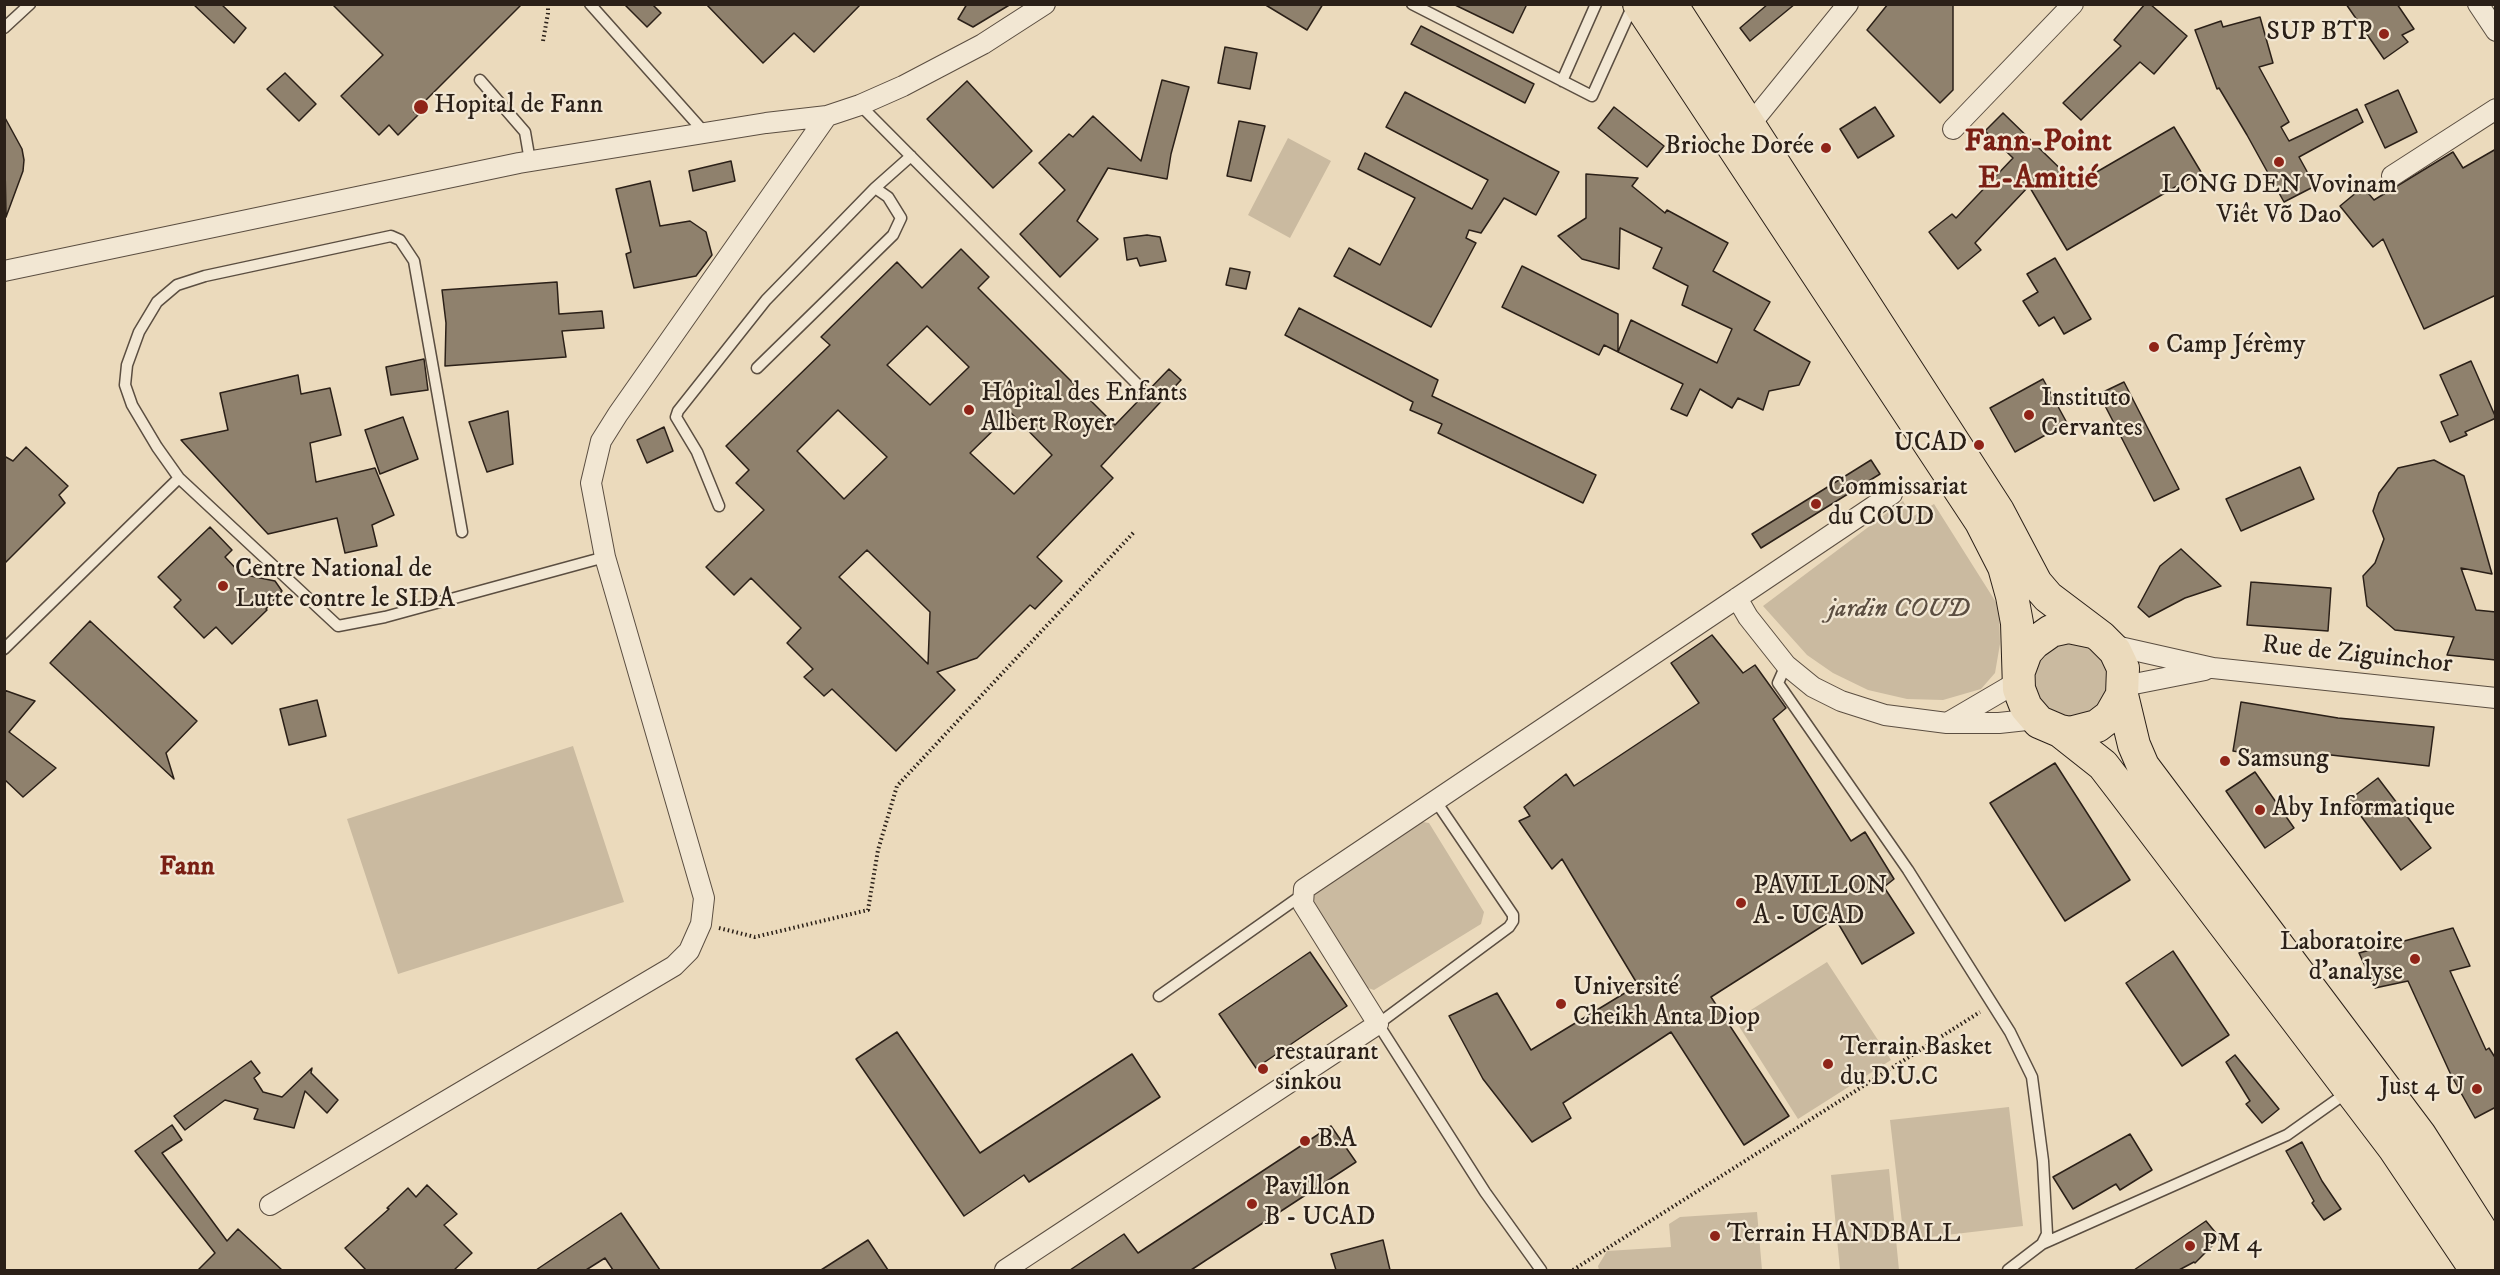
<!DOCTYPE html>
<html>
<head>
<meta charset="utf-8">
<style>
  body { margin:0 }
  #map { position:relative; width:2500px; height:1275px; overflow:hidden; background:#ebdabc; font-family:"IM FELL DW Pica",serif }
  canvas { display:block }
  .frame { position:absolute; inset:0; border:6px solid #2b2018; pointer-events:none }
</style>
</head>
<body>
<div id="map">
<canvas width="2500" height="1275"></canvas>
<div class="frame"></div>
</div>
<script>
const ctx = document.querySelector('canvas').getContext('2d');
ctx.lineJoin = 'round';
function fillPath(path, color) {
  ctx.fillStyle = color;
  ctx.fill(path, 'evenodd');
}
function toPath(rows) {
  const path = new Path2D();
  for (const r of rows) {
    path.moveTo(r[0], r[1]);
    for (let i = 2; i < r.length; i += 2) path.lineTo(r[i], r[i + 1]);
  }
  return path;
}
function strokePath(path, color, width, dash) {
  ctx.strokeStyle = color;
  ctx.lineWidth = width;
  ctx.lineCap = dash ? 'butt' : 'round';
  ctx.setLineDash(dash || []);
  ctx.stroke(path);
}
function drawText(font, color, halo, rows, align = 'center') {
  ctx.font = font + ' "IM FELL DW Pica",serif';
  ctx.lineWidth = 4.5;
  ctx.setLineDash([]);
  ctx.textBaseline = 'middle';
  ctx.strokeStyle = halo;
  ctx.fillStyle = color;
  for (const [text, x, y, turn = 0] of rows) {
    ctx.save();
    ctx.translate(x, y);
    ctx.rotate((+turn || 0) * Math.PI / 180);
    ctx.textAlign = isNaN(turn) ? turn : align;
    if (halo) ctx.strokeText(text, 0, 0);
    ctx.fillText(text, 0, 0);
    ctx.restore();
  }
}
const green = toPath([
  [1288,138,1331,161,1290,238,1248,215],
  [1903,501,1912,517,1934,504,1999,607,2000,644,1995,673,1981,689,1943,700,1907,699,1868,690,1833,673,1807,655,1763,606],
  [2082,642,2109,664,2108,698,2085,718,2055,716,2034,694,2034,665,2056,643],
  [573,746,624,902,398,974,347,819],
  [1417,821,1429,823,1484,912,1481,924,1374,990,1365,987,1310,902,1312,891],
  [1827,962,1891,1060,1798,1119,1735,1020],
  [2009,1107,2023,1226,1904,1240,1890,1120],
  [1889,1169,1899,1270,1840,1270,1831,1175],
  [1757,1212,1762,1270,1599,1270,1598,1266,1607,1251,1671,1247,1669,1224,1680,1217]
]);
const building = toPath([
  [193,4,221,4,246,28,234,43,193,4],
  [332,4,522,4,414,112,418,115,398,135,389,125,379,135,341,96,383,55,332,4],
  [624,4,652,4,661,13,647,27,624,4],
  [706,4,861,4,814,52,794,33,763,63,706,4],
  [967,4,1011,4,973,27,958,19,967,4],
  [1264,4,1323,4,1307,30,1264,4],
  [1453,4,1527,4,1513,33,1453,4],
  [1768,4,1795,4,1750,41,1740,28,1768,4],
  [1888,4,1953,4,1953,90,1940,103,1867,30,1888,4],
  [2145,4,2150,4,2187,36,2154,74,2140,62,2081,120,2063,103,2121,46,2114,40,2145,4],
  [2346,4,2397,4,2414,29,2402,35,2408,42,2384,59,2346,4],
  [2260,17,2273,63,2259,67,2289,122,2281,127,2289,141,2357,109,2363,122,2299,157,2315,186,2284,202,2247,135,2219,88,2217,89,2195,30,2221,21,2223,27,2260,17],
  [1421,26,1534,84,1525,103,1411,44,1421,26],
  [1225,47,1257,53,1250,89,1218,83,1225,47],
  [285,73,316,104,299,121,267,89,285,73],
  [1162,80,1189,87,1171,154,1167,179,1108,168,1077,221,1098,239,1060,277,1020,234,1065,190,1039,163,1069,134,1073,137,1093,116,1141,161,1162,80],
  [967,81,1032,151,993,188,927,119,967,81],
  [2398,90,2417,132,2385,148,2365,105,2398,90],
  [1405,92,1559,172,1536,215,1504,198,1481,233,1469,230,1466,238,1476,243,1431,327,1334,276,1349,248,1380,265,1415,198,1358,169,1365,153,1472,209,1488,180,1386,127,1405,92],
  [1614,107,1664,146,1647,167,1598,128,1614,107],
  [1875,107,1894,136,1858,158,1840,129,1875,107],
  [2003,113,2076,184,2174,127,2201,172,2067,250,2029,186,1975,243,1981,250,1958,269,1929,232,1952,214,1956,218,2013,158,1985,131,2003,113],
  [4,116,22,149,24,160,23,171,6,217,4,116],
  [1239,121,1265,126,1251,181,1227,176,1239,121],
  [2496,149,2496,295,2424,329,2383,239,2373,247,2340,206,2363,187,2374,200,2453,152,2463,168,2496,149],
  [731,161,735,181,693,191,689,171,731,161],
  [1586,174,1638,178,1632,186,1665,213,1667,210,1728,243,1713,271,1770,302,1754,330,1810,362,1799,385,1769,391,1763,410,1738,398,1732,408,1700,389,1687,416,1671,409,1683,384,1604,345,1599,355,1502,307,1522,266,1618,314,1618,352,1631,320,1717,363,1732,329,1682,305,1688,286,1653,268,1662,248,1620,228,1619,269,1582,259,1558,236,1586,218,1586,174],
  [650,181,660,226,690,221,706,232,712,255,696,276,634,288,626,254,631,252,616,189,650,181],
  [1147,235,1160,237,1166,261,1140,266,1137,258,1127,260,1124,238,1147,235],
  [961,249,989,277,978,288,1115,425,1169,369,1181,380,1101,466,1113,478,1037,557,1062,581,1035,609,1030,605,977,658,937,672,955,690,896,751,832,689,824,696,804,677,813,669,787,643,801,628,751,578,734,595,706,567,764,510,736,483,749,470,726,446,830,345,821,337,897,262,922,288,961,249],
  [927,326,969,367,930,405,887,365,927,326],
  [838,410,887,457,844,499,797,451,838,410],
  [1011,413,1052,455,1014,494,970,453,1011,413],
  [867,550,930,612,928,664,839,577,867,550],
  [2055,258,2091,319,2064,334,2054,317,2039,326,2023,301,2038,292,2027,274,2055,258],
  [1230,268,1250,272,1246,289,1226,285,1230,268],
  [557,282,559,314,602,311,604,328,562,331,566,357,445,366,446,323,442,290,557,282],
  [1299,308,1438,380,1432,396,1596,475,1583,503,1438,433,1442,424,1410,410,1413,402,1285,335,1299,308],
  [424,359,428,390,391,395,386,367,424,359],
  [2471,361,2496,418,2465,432,2467,435,2450,442,2441,422,2458,415,2440,375,2471,361],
  [298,375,301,394,330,388,341,435,310,443,316,482,375,468,394,515,372,525,377,546,345,553,337,518,268,534,181,440,228,430,220,393,298,375],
  [2043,379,2067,423,2015,452,1990,408,2043,379],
  [2124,382,2179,489,2154,501,2099,394,2124,382],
  [508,411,513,464,487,472,469,422,508,411],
  [403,417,418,459,380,474,365,430,403,417],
  [664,427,673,451,647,463,637,440,664,427],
  [26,447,68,486,59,495,65,503,4,564,4,456,13,461,26,447],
  [1871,460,1880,474,1761,548,1752,534,1871,460],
  [2434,460,2464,476,2492,574,2461,568,2476,610,2496,612,2496,660,2447,655,2454,637,2395,630,2367,606,2363,576,2375,563,2384,539,2373,511,2379,493,2398,468,2434,460],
  [2300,467,2314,499,2241,531,2226,499,2300,467],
  [210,527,232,550,225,557,241,574,275,581,282,591,266,609,267,610,232,644,216,627,204,638,174,607,181,600,158,577,210,527],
  [2181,549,2221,586,2185,598,2149,617,2138,607,2160,566,2181,549],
  [2251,582,2331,588,2328,631,2247,625,2251,582],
  [90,621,197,721,166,753,174,779,50,663,90,621],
  [1712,635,1743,673,1755,665,1786,708,1773,719,1851,841,1865,832,1894,879,1884,887,1914,933,1862,964,1835,918,1711,997,1789,1116,1744,1145,1671,1032,1563,1103,1571,1118,1532,1142,1483,1079,1449,1016,1497,993,1531,1050,1638,985,1562,859,1552,869,1519,821,1530,816,1524,807,1566,774,1574,786,1699,703,1671,663,1712,635],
  [4,690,35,701,9,732,56,768,23,797,4,779,4,690],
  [317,700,326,736,289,745,280,709,317,700],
  [2241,702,2338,718,2434,727,2429,766,2322,754,2320,766,2233,751,2241,702],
  [2055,763,2130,880,2065,921,1990,803,2055,763],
  [2255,772,2294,828,2265,848,2226,791,2255,772],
  [2378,778,2431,848,2401,870,2349,800,2378,778],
  [2453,928,2470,966,2450,971,2486,1050,2489,1048,2496,1059,2496,1107,2475,1118,2451,1075,2408,981,2375,988,2359,953,2453,928],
  [2173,951,2229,1035,2182,1066,2126,983,2173,951],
  [1310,952,1347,1006,1256,1068,1219,1014,1310,952],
  [897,1032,980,1153,1132,1054,1160,1097,1029,1182,1024,1175,964,1216,856,1059,897,1032],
  [2235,1055,2279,1109,2262,1123,2246,1104,2250,1101,2226,1062,2235,1055],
  [251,1061,260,1073,254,1078,263,1092,282,1097,312,1068,311,1073,338,1100,327,1113,305,1091,294,1128,254,1119,258,1109,225,1100,185,1130,174,1116,251,1061],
  [172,1125,182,1140,162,1153,227,1241,238,1229,282,1270,198,1270,215,1253,135,1151,172,1125],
  [1331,1126,1356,1162,1191,1270,1070,1270,1124,1234,1138,1253,1331,1126],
  [2130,1134,2152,1170,2120,1190,2116,1184,2073,1209,2053,1177,2130,1134],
  [2302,1142,2322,1181,2341,1209,2324,1220,2312,1203,2314,1201,2286,1151,2302,1142],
  [427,1185,457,1214,444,1225,472,1253,454,1270,366,1270,345,1248,389,1209,387,1208,408,1188,416,1197,427,1185],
  [621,1213,660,1270,613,1270,605,1258,586,1270,536,1270,621,1213],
  [2206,1221,2220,1238,2195,1263,2194,1262,2179,1270,2134,1270,2206,1221],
  [868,1240,888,1270,821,1270,868,1240],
  [1383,1240,1390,1270,1336,1270,1331,1254,1383,1240]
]);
const path = toPath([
  [543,41,548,13,548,4],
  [719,928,755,937,868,910,878,850,897,786,1135,531],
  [1573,1270,1980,1012]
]);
const service = toPath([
  [590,4,705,133],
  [1412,4,1592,96,1633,5],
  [4,28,30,4],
  [480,80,525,132,530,161],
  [1562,81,1596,4],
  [860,105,1140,387],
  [757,368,893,235,901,218,888,197,875,188],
  [719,506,697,452,676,417,678,411,766,300,875,188,911,156],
  [462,532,414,261,400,240,391,236,205,276,177,285,157,302,139,332,127,365,125,385,132,405,157,447,179,478,338,626,385,617,605,557],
  [4,649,179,478],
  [1786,665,1778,683,1908,870,2010,1032,2032,1077,2043,1161,2047,1234,2042,1244,2008,1270],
  [1435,800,1513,915,1513,921,1509,927,1378,1024,1485,1192,1541,1270],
  [1159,996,1302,895],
  [2042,1244,2287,1135,2349,1091]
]);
const minor = toPath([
  [2478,4,2496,31],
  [1749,126,1848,4],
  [1953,129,2073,4],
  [2392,176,2496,109],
  [4,271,519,163,766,123,827,116,860,105,903,86,983,44,1045,4],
  [1737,598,1748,617,1786,665,1813,687,1841,701,1885,715,1947,723,1999,723,2036,719],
  [2111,645,2213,668,2496,698],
  [2124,686,2205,670],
  [1949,722,2019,681],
  [270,1205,674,966,689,951,701,924,704,898,605,557,591,483,601,441,618,414,827,116],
  [1005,1270,1378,1024,1303,904,1304,889,1892,494]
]);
const primary = toPath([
  [1639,4,1981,522,2004,567,2012,596,2017,623,2019,689,2026,707,2039,722,2060,731,2070,733,2097,726,2110,716,2122,695,2123,668,2115,651,2101,637,2048,597,2036,583,1998,511,1671,4],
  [2019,671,2026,652,2034,643,2051,631,2069,627,2093,632],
  [2122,695,2134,745,2143,766,2420,1135,2496,1254],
  [2060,731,2103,765,2123,791,2394,1148,2476,1270]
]);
const markers = [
  [2384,34,6,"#8f2418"],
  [421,107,8,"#8f2418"],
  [1826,148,6,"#8f2418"],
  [2279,162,6,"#8f2418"],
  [2154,347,6,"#8f2418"],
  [969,410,6,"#8f2418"],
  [2029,415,6,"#8f2418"],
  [1979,445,6,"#8f2418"],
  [1816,504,6,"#8f2418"],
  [223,586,6,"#8f2418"],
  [2225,761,6,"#8f2418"],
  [2260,810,6,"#8f2418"],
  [1741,903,6,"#8f2418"],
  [2415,959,6,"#8f2418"],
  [1561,1004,6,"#8f2418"],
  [1828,1064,6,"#8f2418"],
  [1263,1069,6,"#8f2418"],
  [2477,1089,6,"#8f2418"],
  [1305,1141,6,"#8f2418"],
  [1252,1204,6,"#8f2418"],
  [1715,1236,6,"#8f2418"],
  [2190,1246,6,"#8f2418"]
];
const poiNames = [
  ["SUP BTP",2372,34,"right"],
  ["Hopital de Fann",434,107],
  ["Brioche Dorée",1814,148,"right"],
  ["LONG DEN Vovinam",2279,187,"center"],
  ["Viêt Võ Dao",2279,217,"center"],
  ["Camp Jérèmy",2166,347],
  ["Hôpital des Enfants",981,395],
  ["Albert Royer",981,425],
  ["Instituto",2041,400],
  ["Cervantes",2041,430],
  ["UCAD",1967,445,"right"],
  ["Commissariat",1828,489],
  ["du COUD",1828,519],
  ["Centre National de",235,571],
  ["Lutte contre le SIDA",235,601],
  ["Samsung",2237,761],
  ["Aby Informatique",2272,810],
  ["PAVILLON",1753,888],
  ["A - UCAD",1753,918],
  ["Laboratoire",2403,944,"right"],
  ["d'analyse",2403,974,"right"],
  ["Université",1573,989],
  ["Cheikh Anta Diop",1573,1019],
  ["Terrain Basket",1840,1049],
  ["du D.U.C",1840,1079],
  ["restaurant",1275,1054],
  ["sinkou",1275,1084],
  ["Just 4 U",2465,1089,"right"],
  ["B.A",1317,1141],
  ["Pavillon",1264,1189],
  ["B - UCAD",1264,1219],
  ["Terrain HANDBALL",1727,1236],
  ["PM 4",2202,1246]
];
const parkNames = [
  ["jardin COUD",1899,611]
];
const streetNames = [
  ["Rue de Ziguinchor",2357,656,6]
];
const neighbourhoodNames = [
  ["Fann",187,868]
];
const districtNames = [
  ["Fann-Point",2038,143],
  ["E-Amitié",2038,180]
];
fillPath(green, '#cabaa0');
fillPath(building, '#8f816d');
strokePath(building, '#2b2018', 1.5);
strokePath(service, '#5b4e41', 13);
strokePath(minor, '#5b4e41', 22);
strokePath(primary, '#2b2018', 34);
strokePath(path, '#2b2018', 4, [1.5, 3]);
strokePath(service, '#f2e7d3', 10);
strokePath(minor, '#f2e7d3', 20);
strokePath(primary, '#ebdabc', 32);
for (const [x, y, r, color] of markers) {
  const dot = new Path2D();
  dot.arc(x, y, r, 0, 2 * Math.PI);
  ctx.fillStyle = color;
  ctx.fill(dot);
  strokePath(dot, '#f2e7d3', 2);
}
drawText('26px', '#2b2018', '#f2e7d3', poiNames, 'left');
drawText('italic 26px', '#5b4e41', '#f2e7d3', parkNames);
drawText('26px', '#2b2018', '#f2e7d3', streetNames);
drawText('bold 27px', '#7a1f14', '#f2e7d3', neighbourhoodNames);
drawText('bold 32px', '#7a1f14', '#f2e7d3', districtNames);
</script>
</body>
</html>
